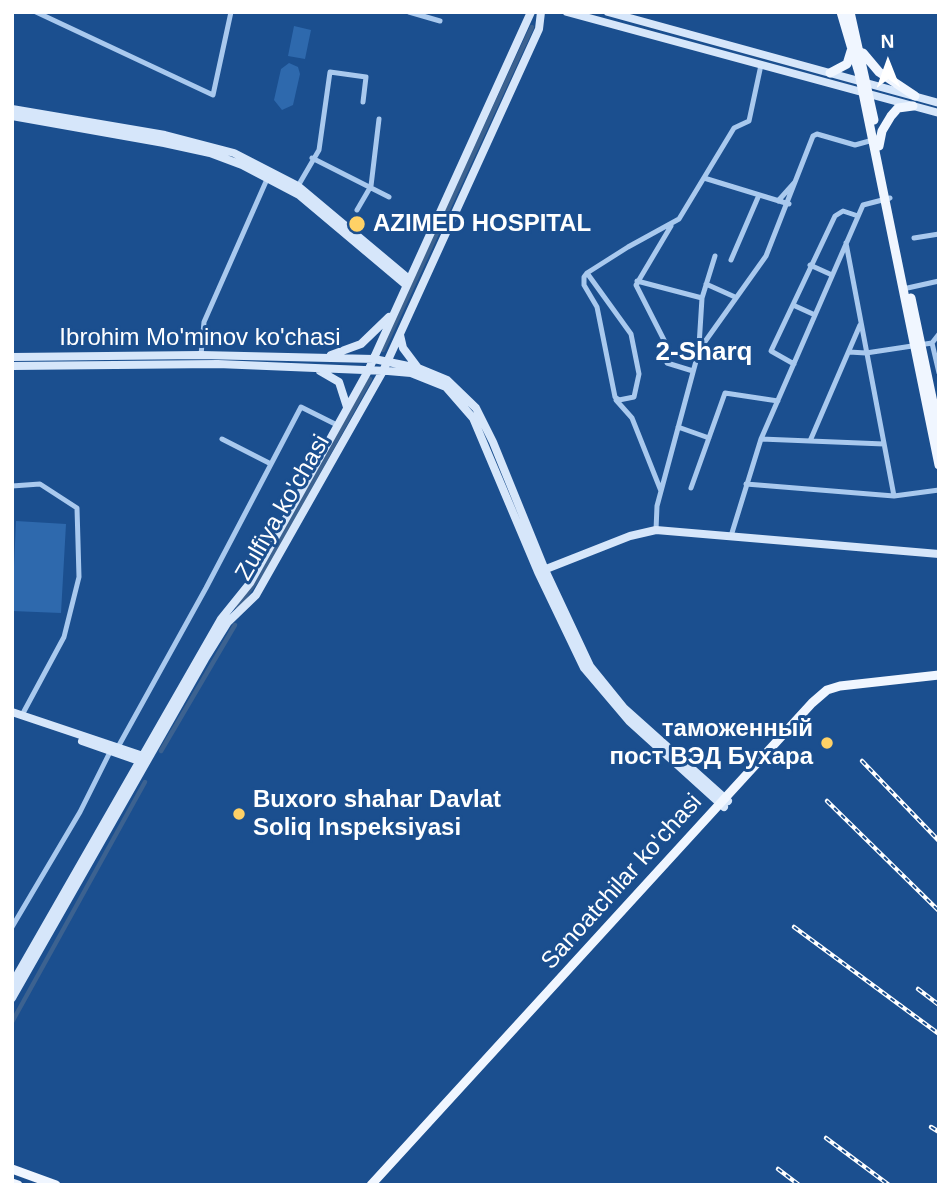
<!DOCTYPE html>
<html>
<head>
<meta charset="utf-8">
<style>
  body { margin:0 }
  #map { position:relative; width:951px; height:1197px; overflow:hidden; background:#1b4f8f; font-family:Helvetica,sans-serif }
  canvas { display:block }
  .frame { position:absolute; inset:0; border:14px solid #fff; pointer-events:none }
  .north { position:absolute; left:853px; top:28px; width:70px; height:70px; -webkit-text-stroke:5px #1b4f8f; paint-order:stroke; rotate:359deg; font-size:19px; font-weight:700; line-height:28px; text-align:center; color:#fff }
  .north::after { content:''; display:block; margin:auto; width:24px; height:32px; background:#fff; clip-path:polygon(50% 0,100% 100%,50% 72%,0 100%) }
</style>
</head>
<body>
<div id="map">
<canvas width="951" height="1197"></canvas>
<div class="frame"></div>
<div class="north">N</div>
</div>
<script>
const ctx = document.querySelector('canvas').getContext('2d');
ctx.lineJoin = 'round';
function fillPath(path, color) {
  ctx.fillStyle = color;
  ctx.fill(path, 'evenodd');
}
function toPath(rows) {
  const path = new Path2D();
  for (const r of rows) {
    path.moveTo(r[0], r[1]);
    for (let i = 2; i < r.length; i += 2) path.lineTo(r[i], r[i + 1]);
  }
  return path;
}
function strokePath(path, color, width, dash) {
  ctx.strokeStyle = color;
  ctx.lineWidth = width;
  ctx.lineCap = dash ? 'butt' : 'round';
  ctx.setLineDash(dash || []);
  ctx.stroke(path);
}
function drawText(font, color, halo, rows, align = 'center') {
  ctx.font = font + ' Helvetica,sans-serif';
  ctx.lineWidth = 6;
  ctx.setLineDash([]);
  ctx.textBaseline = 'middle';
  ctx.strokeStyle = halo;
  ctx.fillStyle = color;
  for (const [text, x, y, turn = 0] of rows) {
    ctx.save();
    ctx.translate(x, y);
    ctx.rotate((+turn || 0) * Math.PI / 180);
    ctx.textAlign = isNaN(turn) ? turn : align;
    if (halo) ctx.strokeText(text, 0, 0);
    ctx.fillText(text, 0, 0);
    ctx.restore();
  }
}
const green = toPath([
  [294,26,311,30,305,59,288,56],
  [289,63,298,67,300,74,293,105,282,110,274,100,281,69],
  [16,521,66,524,61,613,12,611]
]);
const canal = toPath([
  [383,350,532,27],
  [238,607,264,570,370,379],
  [161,751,235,625],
  [12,1022,145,782]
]);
const street = toPath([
  [36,12,213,95,231,12],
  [409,12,440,21],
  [312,158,389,197],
  [704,178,789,204],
  [298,186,319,150,330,72,366,77,363,102],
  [778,201,795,182],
  [357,210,371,186,379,119],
  [671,226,636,285,665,342,667,363,693,371],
  [914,238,939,234],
  [846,243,894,496],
  [731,260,759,195],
  [810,265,832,275],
  [587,273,631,334,639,374,634,397,619,400,615,397,597,307,584,285,584,277,587,273,628,247,679,219,734,128,749,121,761,65],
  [637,281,702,298],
  [706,284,735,297],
  [903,289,939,281],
  [793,305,815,315],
  [939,334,932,343,939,373],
  [699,346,702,298,715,256],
  [849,352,866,353,932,343],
  [201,355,204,322,268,177],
  [794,364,771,351,835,216,843,211,858,216],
  [616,400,632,418,661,491],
  [678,427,709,438],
  [222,439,269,463],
  [761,439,884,444],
  [810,441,860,325],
  [746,484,894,496,939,490],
  [12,486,40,484,77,508,78,542,79,577,64,637,22,715],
  [691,488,725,393,778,401],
  [656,530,657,506,699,350,766,256,813,136,817,134,855,145,873,140],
  [731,536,761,439,863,205,890,198],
  [118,747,206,588,301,407,337,425],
  [12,927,80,812,111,750]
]);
const secondary = toPath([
  [567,12,939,113],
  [608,12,939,103],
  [12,109,165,135,234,153,298,186,409,279],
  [12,116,164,143,210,153,242,165,299,195,406,285],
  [400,335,403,348,418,368],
  [331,355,361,344,389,317],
  [12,357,201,355,374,359,418,368,447,380,476,408,493,442,545,570,590,666,624,708,728,801],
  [12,366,218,364,388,371,411,373,446,387,473,418,538,572,584,668,629,721,724,807],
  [320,371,339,382,347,407],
  [541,571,630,536,656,530,939,554],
  [12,712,146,757],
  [82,741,142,762],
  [12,984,221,619,250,583,368,371,531,12],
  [12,998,205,659,228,622,256,595,383,371,539,29,541,12]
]);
const primary = toPath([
  [841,12,859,73,939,465],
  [850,12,874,120],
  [863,53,879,72,915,96],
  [830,73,847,64,851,51],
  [879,146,882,131,891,116,898,108,913,106],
  [911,298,939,431],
  [12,1169,56,1185],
  [12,1183,18,1185],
  [371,1185,812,703,827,690,840,686,939,675]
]);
const rail = toPath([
  [862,761,939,841],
  [827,801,939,911],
  [794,927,939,1034],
  [918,989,939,1005],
  [931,1127,939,1132],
  [826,1138,889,1185],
  [778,1169,799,1185]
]);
const markers = [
  [357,224,9,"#ffd166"],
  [827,743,7,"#ffd166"],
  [239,814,7,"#ffd166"]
];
const poiNames = [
  ["AZIMED HOSPITAL",373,224],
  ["таможенный",813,729,"right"],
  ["пост ВЭД Бухара",813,757,"right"],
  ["Buxoro shahar Davlat",253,800],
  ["Soliq Inspeksiyasi",253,828]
];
const streetNames = [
  ["Ibrohim Mo'minov ko'chasi",200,338],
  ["Zulfiya ko'chasi",283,508,-60],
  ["Sanoatchilar ko'chasi",622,882,-48]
];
const neighbourhoodNames = [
  ["2-Sharq",704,353]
];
fillPath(green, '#2e69ad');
strokePath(canal, '#3c6290', 4.5);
strokePath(street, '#a9c9ee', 5);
strokePath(secondary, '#d6e6fa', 8);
strokePath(primary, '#f0f6ff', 9);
strokePath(rail, '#fff', 4.5);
strokePath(rail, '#1b4f8f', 2, [5]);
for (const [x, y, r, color] of markers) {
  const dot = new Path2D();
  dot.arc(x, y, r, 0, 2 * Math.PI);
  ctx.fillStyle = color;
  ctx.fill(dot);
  strokePath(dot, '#1b4f8f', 2.5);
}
drawText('bold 24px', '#fff', '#1b4f8f', poiNames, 'left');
drawText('24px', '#fff', '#1b4f8f', streetNames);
drawText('bold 26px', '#fff', '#1b4f8f', neighbourhoodNames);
</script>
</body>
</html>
